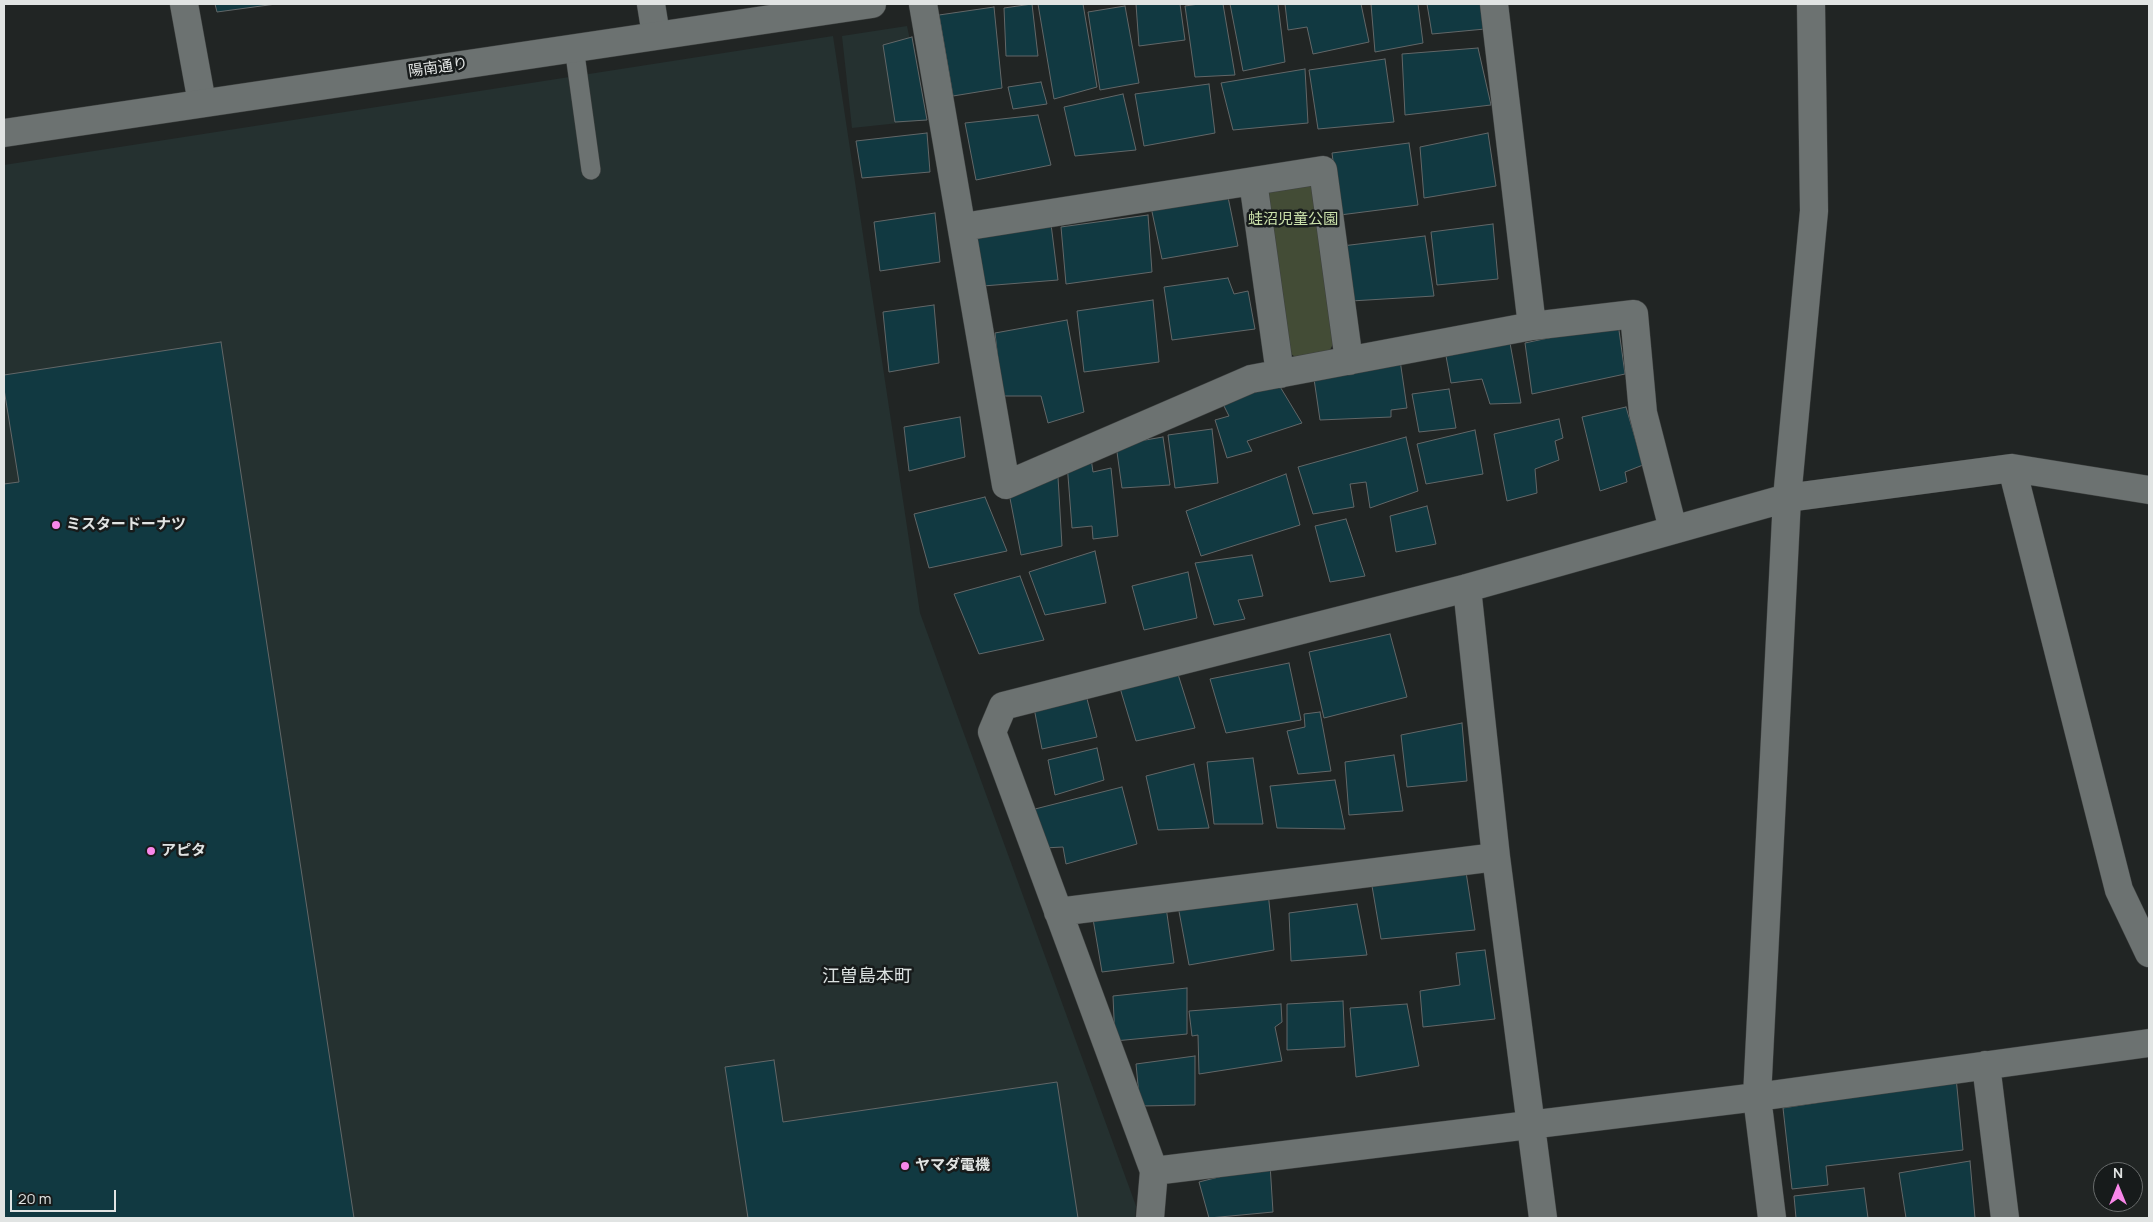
<!DOCTYPE html>
<html>
<head>
<meta charset="utf-8">
<style>
  body { margin:0 }
  #map { position:relative; width:2153px; height:1222px; overflow:hidden; background:#212524; font-family:Manrope,sans-serif }
  canvas { display:block }
  .frame { position:absolute; inset:0; border:5px solid #e1e4e3; pointer-events:none }
  .north { position:absolute; left:2093px; top:1162px; width:50px; height:50px; box-sizing:border-box; background:#171b1b; border:1px solid #686b6b; border-radius:50%; rotate:0deg; font-size:14px; font-weight:700; line-height:20px; text-align:center; color:#e1e4e3 }
  .north::after { content:''; display:block; margin:auto; width:18px; height:22px; background:#f987e9; clip-path:polygon(50% 0,100% 100%,50% 72%,0 100%) }
  .scale { position:absolute; left:10px; top:1190px; width:106px; height:22px; box-sizing:border-box; border:2px solid #e1e4e3; border-top:0; padding-left:6px; font-size:15px; line-height:18px; white-space:nowrap; color:#e1e4e3; -webkit-text-stroke:4px #171b1b; paint-order:stroke }
</style>
</head>
<body>
<div id="map">
<canvas width="2153" height="1222"></canvas>
<div class="frame"></div>
<div class="north">N</div>
<div class="scale">20 m</div>
</div>
<script>
const ctx = document.querySelector('canvas').getContext('2d');
ctx.lineJoin = 'round';
function fillPath(path, color) {
  ctx.fillStyle = color;
  ctx.fill(path, 'evenodd');
}
function toPath(rows) {
  const path = new Path2D();
  for (const r of rows) {
    path.moveTo(r[0], r[1]);
    for (let i = 2; i < r.length; i += 2) path.lineTo(r[i], r[i + 1]);
  }
  return path;
}
function strokePath(path, color, width, dash) {
  ctx.strokeStyle = color;
  ctx.lineWidth = width;
  ctx.lineCap = dash ? 'butt' : 'round';
  ctx.setLineDash(dash || []);
  ctx.stroke(path);
}
function drawText(font, color, halo, rows, align = 'center') {
  ctx.font = font + ' Manrope,"Noto Sans JP",sans-serif';
  ctx.lineWidth = 5;
  ctx.setLineDash([]);
  ctx.textBaseline = 'middle';
  ctx.strokeStyle = halo;
  ctx.fillStyle = color;
  for (const [text, x, y, turn = 0] of rows) {
    ctx.save();
    ctx.translate(x, y);
    ctx.rotate((+turn || 0) * Math.PI / 180);
    ctx.textAlign = isNaN(turn) ? turn : align;
    if (halo) ctx.strokeText(text, 0, 0);
    ctx.fillText(text, 0, 0);
    ctx.restore();
  }
}
const built = toPath([
  [907,26,927,120,852,128,842,36],
  [833,36,920,613,1136,1206,1135,1218,4,1218,4,165]
]);
const green = toPath([
  [1303,180,1314,188,1334,342,1329,352,1295,357,1285,349,1265,197,1270,185]
]);
const building = toPath([
  [215,4,276,4,217,12,215,4],
  [1032,4,1038,56,1006,56,1004,8,1032,4],
  [1038,4,1083,4,1097,87,1054,99,1038,4],
  [1136,4,1180,4,1185,40,1139,46,1136,4],
  [1199,4,1223,4,1235,75,1195,77,1185,6,1199,4],
  [1230,4,1278,4,1285,62,1243,71,1230,4],
  [1285,4,1361,4,1369,42,1313,54,1307,27,1288,30,1285,4],
  [1371,4,1418,4,1423,43,1375,52,1371,4],
  [1427,4,1483,4,1485,29,1432,34,1427,4],
  [1125,6,1139,83,1100,90,1088,12,1125,6],
  [994,7,1002,88,953,96,939,15,994,7],
  [912,37,927,120,895,122,883,45,912,37],
  [1478,48,1491,105,1405,115,1402,54,1478,48],
  [1385,59,1394,122,1318,129,1309,70,1385,59],
  [1305,69,1308,123,1233,130,1221,83,1305,69],
  [1041,82,1047,104,1013,109,1008,87,1041,82],
  [1209,84,1215,133,1144,146,1135,94,1209,84],
  [1123,94,1136,150,1075,156,1064,107,1123,94],
  [1038,115,1051,165,976,180,965,123,1038,115],
  [927,133,930,172,862,178,856,141,927,133],
  [1488,133,1496,186,1424,198,1420,147,1488,133],
  [1409,143,1418,205,1340,215,1332,153,1409,143],
  [1227,192,1238,246,1162,259,1151,207,1227,192],
  [935,213,940,262,880,271,874,222,935,213],
  [1148,215,1152,272,1066,284,1061,227,1148,215],
  [1051,224,1058,280,983,286,976,232,1051,224],
  [1493,224,1498,279,1437,285,1431,232,1493,224],
  [1425,236,1434,296,1351,301,1342,246,1425,236],
  [1228,278,1234,294,1248,291,1255,329,1172,340,1164,287,1228,278],
  [1153,300,1159,362,1084,372,1077,311,1153,300],
  [934,305,939,363,889,372,883,312,934,305],
  [1067,320,1084,412,1048,423,1041,396,1002,396,995,333,1067,320],
  [1618,323,1625,374,1532,394,1525,343,1618,323],
  [221,342,354,1218,4,1218,4,484,19,482,4,389,4,375,221,342],
  [1510,343,1521,403,1490,404,1482,379,1451,383,1446,356,1510,343],
  [1400,360,1407,408,1391,410,1391,417,1320,420,1313,372,1400,360],
  [1276,380,1302,423,1247,441,1252,451,1227,458,1215,420,1229,416,1219,396,1276,380],
  [1449,389,1456,428,1419,432,1412,394,1449,389],
  [1626,407,1643,465,1625,472,1627,482,1600,491,1582,417,1626,407],
  [960,417,965,457,909,471,904,427,960,417],
  [1559,419,1563,438,1555,441,1559,460,1535,469,1537,493,1507,501,1494,434,1559,419],
  [1212,429,1218,483,1175,488,1168,435,1212,429],
  [1475,430,1483,474,1426,484,1417,444,1475,430],
  [1163,437,1170,485,1122,488,1116,445,1163,437],
  [1406,437,1418,491,1370,508,1366,482,1350,484,1354,507,1313,514,1298,467,1406,437],
  [1091,458,1093,472,1111,468,1118,536,1093,539,1092,526,1072,528,1067,463,1091,458],
  [1286,474,1300,525,1201,556,1186,511,1286,474],
  [1058,477,1062,546,1021,555,1008,488,1058,477],
  [985,497,1007,551,929,568,914,514,985,497],
  [1427,506,1436,544,1396,552,1390,516,1427,506],
  [1346,519,1365,576,1330,582,1315,526,1346,519],
  [1095,551,1106,603,1045,615,1029,572,1095,551],
  [1252,555,1263,596,1238,600,1245,619,1214,625,1195,563,1252,555],
  [1188,572,1197,618,1144,630,1132,586,1188,572],
  [1020,576,1044,640,979,654,954,594,1020,576],
  [1390,634,1407,697,1324,718,1309,652,1390,634],
  [1289,663,1301,720,1226,733,1210,679,1289,663],
  [1177,671,1195,728,1136,741,1120,688,1177,671],
  [1086,695,1097,737,1042,749,1034,708,1086,695],
  [1320,712,1331,771,1298,774,1287,731,1305,727,1304,714,1320,712],
  [1462,723,1467,781,1407,787,1401,735,1462,723],
  [1097,748,1104,780,1055,795,1048,760,1097,748],
  [1394,755,1403,811,1349,815,1345,762,1394,755],
  [1253,758,1263,824,1214,824,1207,762,1253,758],
  [1194,764,1209,828,1158,830,1146,776,1194,764],
  [1335,780,1345,829,1277,828,1270,786,1335,780],
  [1122,787,1137,844,1066,864,1063,847,1044,848,1035,809,1122,787],
  [1466,872,1475,930,1381,939,1372,886,1466,872],
  [1268,892,1274,950,1189,965,1178,906,1268,892],
  [1357,904,1367,955,1291,961,1289,913,1357,904],
  [1166,907,1174,963,1102,972,1093,919,1166,907],
  [1485,950,1495,1019,1423,1027,1420,991,1460,985,1456,953,1485,950],
  [1187,988,1187,1034,1115,1041,1113,996,1187,988],
  [1343,1001,1345,1047,1287,1050,1287,1004,1343,1001],
  [1281,1004,1282,1022,1275,1027,1282,1061,1199,1074,1198,1035,1192,1036,1189,1011,1281,1004],
  [1407,1004,1419,1066,1356,1077,1350,1008,1407,1004],
  [1195,1056,1195,1105,1140,1106,1136,1064,1195,1056],
  [774,1060,783,1122,1057,1082,1078,1218,748,1218,725,1067,774,1060],
  [1956,1077,1963,1150,1826,1166,1828,1185,1792,1189,1783,1108,1821,1102,1819,1095,1956,1077],
  [1970,1161,1975,1218,1906,1218,1899,1173,1970,1161],
  [1270,1164,1273,1212,1209,1218,1199,1182,1270,1164],
  [1864,1188,1868,1218,1796,1218,1794,1196,1864,1188]
]);
const service = toPath([
  [574,47,591,170]
]);
const minor = toPath([
  [184,4,202,103],
  [651,4,656,35],
  [923,4,1006,485,1251,379,1532,326,1494,4],
  [1253,181,1280,374],
  [963,227,1323,170,1349,361],
  [1532,326,1634,314,1643,413,1673,529],
  [2012,468,2119,890,2149,953],
  [1467,588,1496,857,1543,1218],
  [1058,912,1496,857],
  [1986,1065,2005,1218],
  [1154,1171,1757,1097,2149,1043],
  [1150,1218,1154,1171,992,732,1003,706,1467,588,1787,498,2012,468,2149,490],
  [1772,1218,1757,1097,1787,498,1814,211,1811,4]
]);
const tertiary = toPath([
  [4,133,872,4]
]);
const markers = [
  [56,525,5,"#f987e9"],
  [151,851,5,"#f987e9"],
  [905,1166,5,"#f987e9"]
];
const streetNames = [
  ["陽南通り",438,68,-8]
];
const parkNames = [
  ["蛙沼児童公園",1293,220]
];
const poiNames = [
  ["ミスタードーナツ",66,525],
  ["アピタ",161,851],
  ["ヤマダ電機",915,1166]
];
const quarterNames = [
  ["江曽島本町",867,977]
];
fillPath(built, '#253130');
fillPath(green, '#434c36');
fillPath(building, '#113941');
strokePath(building, '#626768', 1);
strokePath(service, '#3e4140', 20);
strokePath(minor, '#3e4140', 29);
strokePath(tertiary, '#3e4140', 29);
strokePath(service, '#6c7271', 19);
strokePath(minor, '#6c7271', 28);
strokePath(tertiary, '#6c7271', 28);
for (const [x, y, r, color] of markers) {
  const dot = new Path2D();
  dot.arc(x, y, r, 0, 2 * Math.PI);
  ctx.fillStyle = color;
  ctx.fill(dot);
  strokePath(dot, '#171b1b', 2);
}
drawText('15px', '#e1e4e3', '#171b1b', streetNames);
drawText('15px', '#cbe1ab', '#171b1b', parkNames);
drawText('bold 15px', '#e1e4e3', '#171b1b', poiNames, 'left');
drawText('18px', '#dbe1e0', '#171b1b', quarterNames);
</script>
</body>
</html>
